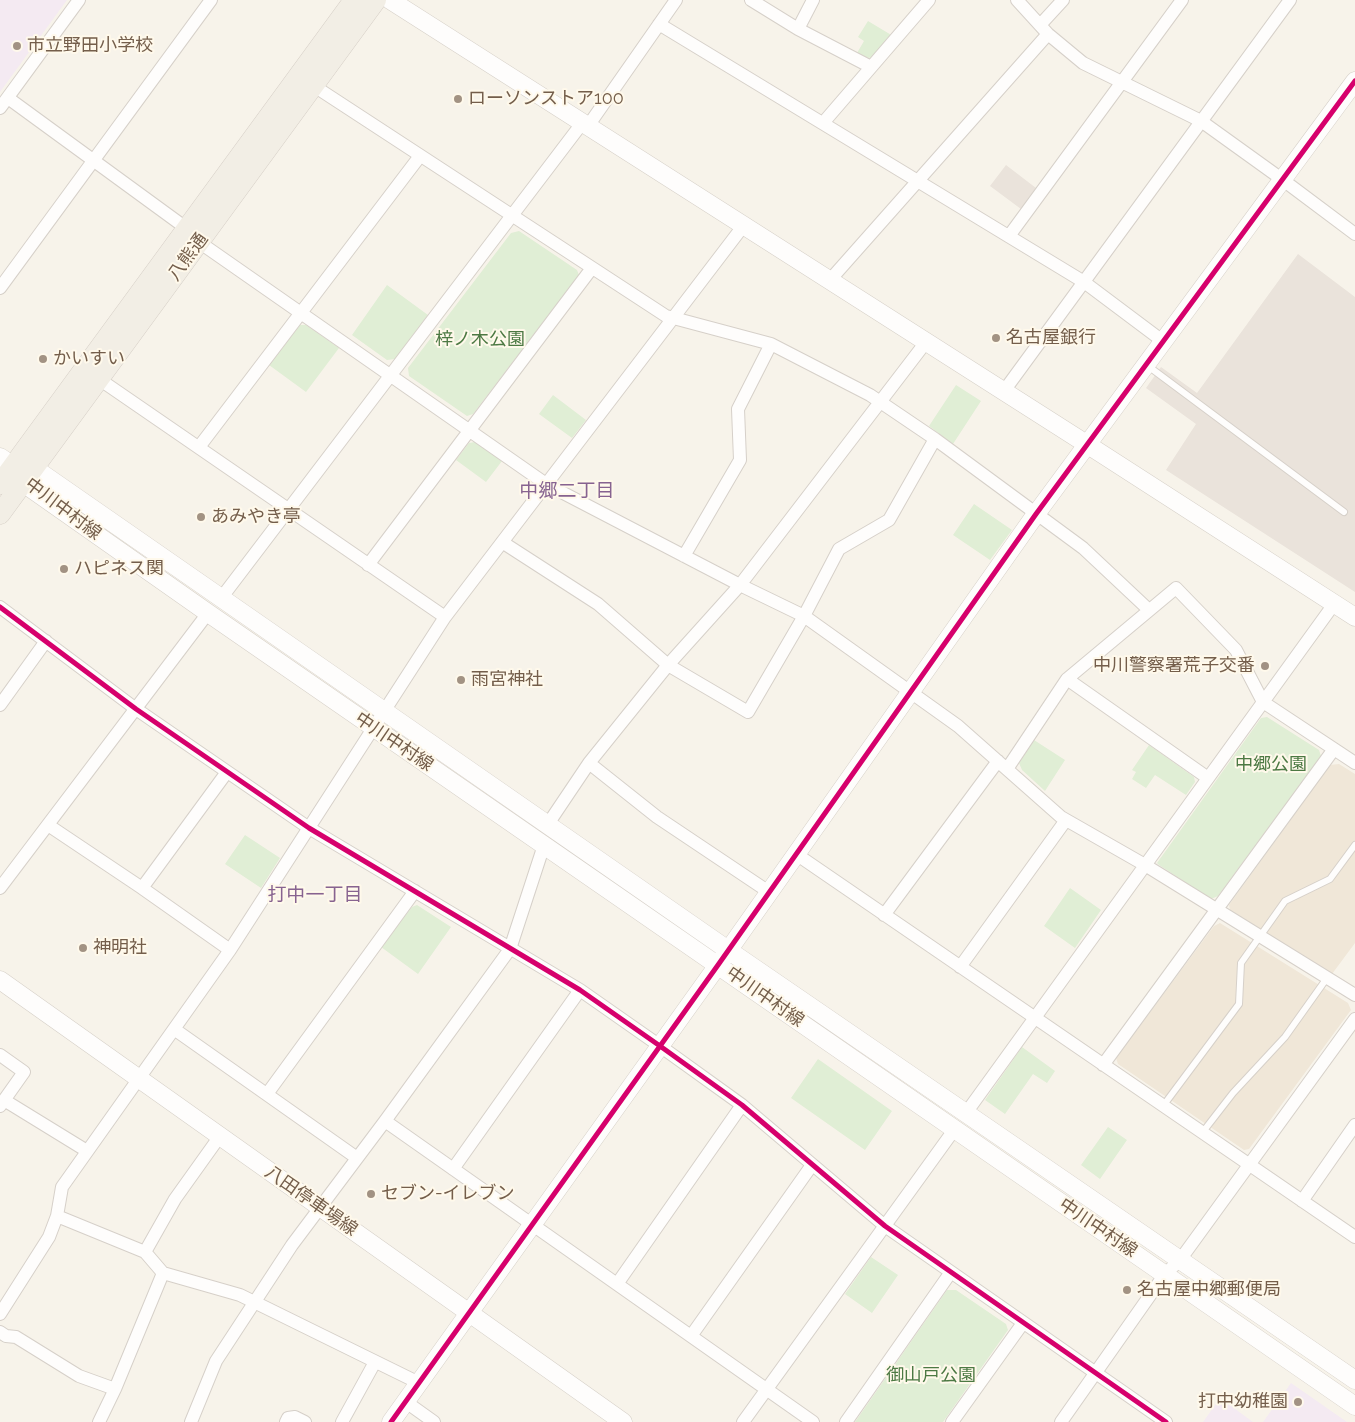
<!DOCTYPE html>
<html>
<head>
<meta charset="utf-8">
<style>
  body { margin:0 }
  canvas { display:block; background:#f7f3ea }
</style>
</head>
<body>
<canvas width="1355" height="1422"></canvas>
<script>
const ctx = document.querySelector('canvas').getContext('2d');
ctx.lineJoin = 'round';
function fillPath(path, color) {
  ctx.fillStyle = color;
  ctx.fill(path, 'evenodd');
}
function toPath(rows) {
  const path = new Path2D();
  for (const r of rows) {
    path.moveTo(r[0], r[1]);
    for (let i = 2; i < r.length; i += 2) path.lineTo(r[i], r[i + 1]);
  }
  return path;
}
function strokePath(path, color, width, dash) {
  ctx.strokeStyle = color;
  ctx.lineWidth = width;
  ctx.lineCap = dash ? 'butt' : 'round';
  ctx.setLineDash(dash || []);
  ctx.stroke(path);
}
function drawText(font, color, halo, rows, align = 'center') {
  ctx.font = font + ' Raleway,"Noto Sans JP",sans-serif';
  ctx.lineWidth = 4;
  ctx.setLineDash([]);
  ctx.textBaseline = 'middle';
  ctx.strokeStyle = halo;
  ctx.fillStyle = color;
  for (const [text, x, y, turn = 0] of rows) {
    ctx.save();
    ctx.translate(x, y);
    ctx.rotate((+turn || 0) * Math.PI / 180);
    ctx.textAlign = isNaN(turn) ? turn : align;
    if (halo) ctx.strokeText(text, 0, 0);
    ctx.fillText(text, 0, 0);
    ctx.restore();
  }
}
const residential = toPath([
  [1339,764,1355,774,1355,943,1332,974,1230,910,1229,905,1330,765],
  [1220,923,1348,1003,1351,1010,1249,1149,1244,1150,1118,1064,1116,1058,1214,926]
]);
const industrial = toPath([
  [1006,165,1036,188,1021,209,990,186],
  [1298,254,1355,297,1355,592,1166,470,1196,424,1146,388,1161,367,1197,393]
]);
const education = toPath([
  [0,0,67,0,0,92],
  [1291,1383,1347,1422,1263,1422],
  [1220,1398,1253,1422,1203,1422]
]);
const green = toPath([
  [868,21,893,36,876,57,868,58,857,53,864,41,858,37],
  [519,231,577,270,579,275,473,414,467,416,409,376,408,368,511,233],
  [387,285,428,315,395,359,387,360,352,335],
  [300,325,306,325,339,348,306,392,269,365],
  [956,385,981,401,953,444,929,426],
  [553,395,586,420,572,438,539,414],
  [475,442,502,461,486,482,456,460,469,443],
  [974,504,1012,530,990,560,953,535],
  [1267,717,1319,750,1321,756,1218,896,1211,899,1159,865,1157,863,1261,718],
  [1034,740,1065,760,1045,791,1022,770,1019,763],
  [1149,745,1194,777,1195,782,1186,795,1155,775,1146,788,1132,779,1136,772,1132,770],
  [245,835,280,858,261,888,225,864],
  [1070,888,1101,910,1075,948,1044,926],
  [417,905,451,927,418,974,381,947,412,907],
  [1022,1047,1055,1071,1047,1083,1033,1074,1005,1114,985,1100],
  [818,1059,892,1111,865,1150,791,1098],
  [1108,1127,1127,1140,1100,1179,1081,1165],
  [871,1257,898,1275,872,1313,845,1294],
  [947,1290,956,1290,1006,1324,1008,1330,943,1422,855,1422]
]);
const lane = toPath([
  [1148,366,1344,512],
  [1163,1106,1239,1004,1241,963,1285,901,1330,879,1355,845],
  [1202,1133,1233,1093,1285,1037,1327,978]
]);
const street = toPath([
  [751,0,798,29,871,67],
  [1017,0,1048,34,1083,63,1201,121,1283,180,1355,234],
  [659,24,1084,282,1164,342],
  [1040,25,1063,0],
  [798,29,813,0],
  [314,86,666,316,771,344,870,395,935,439,1083,548,1149,610],
  [8,98,186,228],
  [0,108,79,0],
  [823,123,929,0],
  [588,126,676,0],
  [1009,236,1182,0],
  [199,242,546,484,740,585,804,616,958,726,1061,817,1145,865,1355,995],
  [830,280,1048,34],
  [0,288,211,0],
  [99,379,445,617],
  [1004,391,1290,0],
  [199,447,420,156],
  [502,542,598,604,668,665,748,712,804,616,839,549,889,520,935,439],
  [684,556,740,460,738,409,771,344],
  [368,565,592,268],
  [222,597,583,122],
  [0,607,136,709,309,828,580,990,660,1046,742,1105,885,1226,1166,1422],
  [1067,679,1208,778],
  [0,705,46,641],
  [589,763,657,817,769,892],
  [1007,769,1067,679,1176,588,1236,650,1263,702,1355,763],
  [548,824,589,763,668,665,740,585,926,342],
  [48,825,142,888,230,950],
  [796,854,1355,1237],
  [0,888,208,613],
  [142,888,227,772],
  [884,915,998,761],
  [960,967,1066,820],
  [174,1029,357,1158],
  [0,1055,24,1072,0,1106],
  [1103,1065,1334,749],
  [267,1094,415,891],
  [4,1100,87,1151],
  [966,1113,1334,604],
  [385,1121,813,1422],
  [453,1169,580,990],
  [1302,1201,1355,1125],
  [57,1216,145,1252,163,1273,240,1295,419,1383],
  [145,1252,175,1199,220,1136],
  [617,1284,742,1105],
  [0,1314,49,1237,57,1216,62,1187,230,950,445,617,744,225],
  [0,1332,6,1336,16,1337,79,1376,115,1389],
  [691,1336,812,1165],
  [406,1402,434,1422],
  [99,1422,115,1389,163,1273],
  [191,1422,216,1361,292,1245,385,1121,510,949,544,845],
  [286,1422,288,1418,295,1417,305,1422],
  [342,1422,375,1362],
  [743,1422,954,1130],
  [846,1422,951,1272],
  [952,1422,1023,1323],
  [1061,1422,1165,1274,1180,1260,1355,1019]
]);
const secondary = toPath([
  [390,0,1088,445,1355,617],
  [0,457,13,466,23,483,208,613,1355,1406],
  [20,467,34,468,728,950,1355,1380],
  [0,980,623,1422],
  [391,1422,718,965,1036,514,1355,81]
]);
const primary = toPath([
  [0,484,354,0],
  [0,514,376,0]
]);
const cycleway = toPath([
  [0,607,136,709,309,828,580,990,660,1046,742,1105,885,1226,1166,1422],
  [391,1422,718,965,1036,514,1355,81]
]);
const markers = [
  [17,46,5,"#a29283"],
  [458,99,5,"#a29283"],
  [996,338,5,"#a29283"],
  [43,359,5,"#a29283"],
  [201,517,5,"#a29283"],
  [64,569,5,"#a29283"],
  [1265,666,5,"#a29283"],
  [461,680,5,"#a29283"],
  [83,948,5,"#a29283"],
  [371,1194,5,"#a29283"],
  [1127,1290,5,"#a29283"],
  [1298,1402,5,"#a29283"]
];
const poiNames = [
  ["市立野田小学校",27,46],
  ["ローソンストア100",468,99],
  ["名古屋銀行",1006,338],
  ["かいすい",53,359],
  ["あみやき亭",211,517],
  ["ハピネス関",74,569],
  ["中川警察署荒子交番",1255,666,"right"],
  ["雨宮神社",471,680],
  ["神明社",93,948],
  ["セブン-イレブン",381,1194],
  ["名古屋中郷郵便局",1137,1290],
  ["打中幼稚園",1288,1402,"right"]
];
const streetNames = [
  ["八熊通",188,257,-54],
  ["中川中村線",63,509,37],
  ["中川中村線",394,742,34],
  ["中川中村線",765,997,35],
  ["八田停車場線",311,1201,35],
  ["中川中村線",1098,1228,34]
];
const parkNames = [
  ["梓ノ木公園",480,340],
  ["中郷公園",1271,765],
  ["御山戸公園",931,1376]
];
const neighbourhoodNames = [
  ["中郷二丁目",567,491],
  ["打中一丁目",315,895]
];
fillPath(residential, '#f0e7d8');
fillPath(industrial, '#eae3db');
fillPath(education, '#f4eaf2');
fillPath(green, '#e0eed5');
strokePath(lane, '#d6d0c9', 8);
strokePath(street, '#d6d0c9', 14);
strokePath(secondary, '#d6d0c8', 19);
strokePath(primary, '#d5cec6', 21);
strokePath(lane, '#fefdfc', 6);
strokePath(street, '#fefdfc', 12);
strokePath(secondary, '#fefdfc', 18);
strokePath(primary, '#f2eee5', 20);
strokePath(cycleway, '#d6006c', 5);
for (const [x, y, r, color] of markers) {
  const dot = new Path2D();
  dot.arc(x, y, r, 0, 2 * Math.PI);
  ctx.fillStyle = color;
  ctx.fill(dot);
  strokePath(dot, '#fff9eb', 2);
}
drawText('18px', '#745e4b', '#fff9eb', poiNames, 'left');
drawText('18px', '#745e4b', '#fff9eb', streetNames);
drawText('18px', '#4c7943', '#fff9eb', parkNames);
drawText('19px', '#876390', '#fff9eb', neighbourhoodNames);
</script>
</body>
</html>
